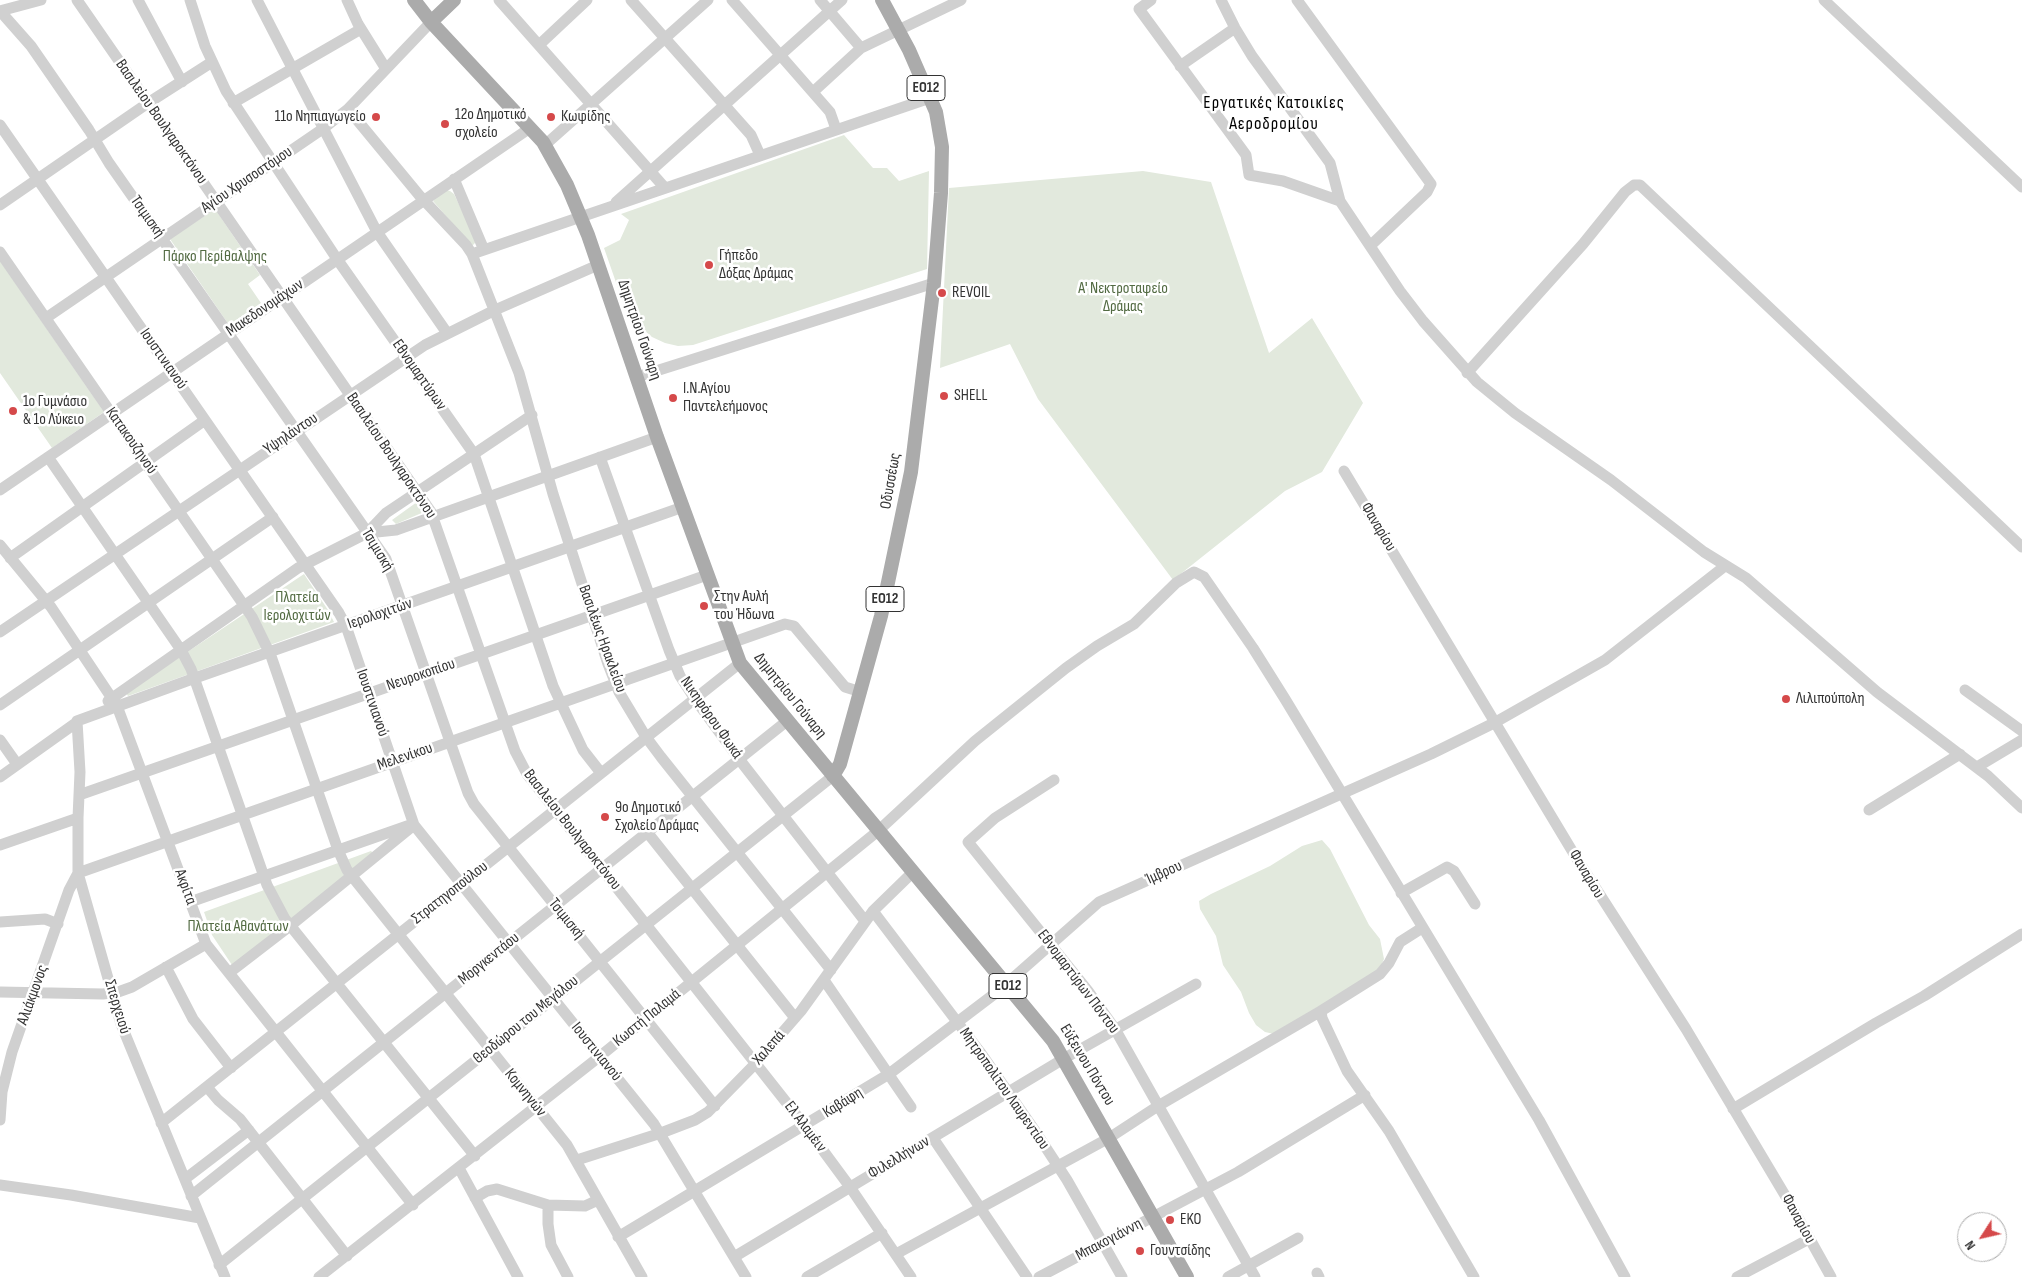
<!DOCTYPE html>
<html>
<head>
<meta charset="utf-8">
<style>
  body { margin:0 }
  #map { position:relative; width:2022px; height:1277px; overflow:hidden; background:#fff; font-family:"Sofia Sans Condensed",sans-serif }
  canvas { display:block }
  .north { position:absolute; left:1957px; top:1212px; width:50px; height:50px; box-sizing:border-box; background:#fff; border:1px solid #adadad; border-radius:50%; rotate:235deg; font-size:14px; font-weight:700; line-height:20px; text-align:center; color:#333 }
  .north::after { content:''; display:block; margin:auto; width:18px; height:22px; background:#d5494a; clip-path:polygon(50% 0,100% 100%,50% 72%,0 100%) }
</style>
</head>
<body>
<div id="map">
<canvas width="2022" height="1277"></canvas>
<div class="north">N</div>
</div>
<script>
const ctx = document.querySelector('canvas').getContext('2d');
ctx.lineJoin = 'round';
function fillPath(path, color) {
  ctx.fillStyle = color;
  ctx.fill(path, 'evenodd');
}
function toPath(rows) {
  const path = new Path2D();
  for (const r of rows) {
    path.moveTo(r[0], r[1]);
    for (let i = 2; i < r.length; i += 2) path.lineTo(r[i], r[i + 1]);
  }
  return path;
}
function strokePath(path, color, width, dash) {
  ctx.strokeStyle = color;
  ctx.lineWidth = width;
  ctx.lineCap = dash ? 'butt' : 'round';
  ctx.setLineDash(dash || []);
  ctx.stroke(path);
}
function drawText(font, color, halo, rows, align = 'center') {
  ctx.font = font + ' "Sofia Sans Condensed",sans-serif';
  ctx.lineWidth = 5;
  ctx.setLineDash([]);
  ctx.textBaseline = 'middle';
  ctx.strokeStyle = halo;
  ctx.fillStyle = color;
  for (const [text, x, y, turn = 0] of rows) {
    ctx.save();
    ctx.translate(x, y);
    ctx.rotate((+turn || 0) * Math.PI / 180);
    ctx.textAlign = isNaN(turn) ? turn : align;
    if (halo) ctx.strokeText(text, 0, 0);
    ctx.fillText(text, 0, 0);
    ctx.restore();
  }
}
const green = toPath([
  [844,135,873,168,887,168,899,181,929,171,927,269,693,345,678,346,665,343,652,337,632,320,627,314,604,248,620,240,629,220,621,214],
  [1143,171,1211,182,1269,353,1312,318,1363,403,1322,472,1285,491,1173,580,1038,399,1010,344,940,368,949,188],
  [446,190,450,191,454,194,475,238,476,242,472,246,433,201],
  [215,209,260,275,248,284,261,303,229,325,170,239],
  [0,261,104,412,52,448,0,373],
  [417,502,424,512,396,524,392,520],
  [304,574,328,610,334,622,128,696,126,693],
  [1322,840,1330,849,1369,925,1380,939,1384,959,1379,970,1274,1034,1265,1032,1256,1025,1249,1013,1241,992,1223,965,1216,936,1200,909,1199,901,1211,894,1270,866,1302,846],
  [371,851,374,854,232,965,212,935,204,912]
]);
const minor = toPath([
  [77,0,431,512,515,751,527,774,805,1126,850,1187,911,1277],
  [138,0,182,82],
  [190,0,205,46,226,91,337,259,474,454,553,686,583,750,601,773],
  [257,0,377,232,447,333],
  [347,0,358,24,386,69],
  [499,0,665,188],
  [631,0,751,135,760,155],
  [732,0,830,112,836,129],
  [820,0,861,48],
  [1151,0,1139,9,1246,155,1249,175,1283,181,1340,201,1400,291,1423,321,1477,382,1515,413,1611,480,1704,552,1746,578,1877,692,1988,776,2022,808],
  [1221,0,1235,28,1252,56,1330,163,1340,201],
  [1297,0,1431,184,1427,192,1370,246],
  [1824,0,2022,187],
  [0,11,31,46,89,130,109,163,386,559,468,793,474,804,715,1106],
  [0,11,41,0],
  [539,45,587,0],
  [1180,66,1235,28],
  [813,92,861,48,961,0],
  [233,103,361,29],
  [348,109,419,195,466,245,472,254,519,373,553,494,608,664,619,692,646,737,661,757,831,970],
  [0,125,339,613,346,626,414,825,654,1124,746,1277],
  [545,145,708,0],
  [454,179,484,250],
  [616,202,842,0],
  [0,205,148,103,212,62],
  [0,252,252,617,271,656,338,850,347,870,567,1145,642,1277],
  [472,254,930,98],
  [46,318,324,128,348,109,431,22],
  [1467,373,1583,244,1625,192,1634,185,1640,185,2022,547],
  [637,377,934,283],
  [48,457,181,650,191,669,267,885,285,919,475,1156],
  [600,457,669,650,680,676,695,699,739,759,865,921],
  [1344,471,1577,859,1686,1029,1792,1207,1831,1277],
  [0,490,530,128],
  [367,533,396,530,657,437],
  [0,545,51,607,117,706,206,944,413,1205],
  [10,558,205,420],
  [0,632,425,345,495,310,598,265],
  [1965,690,2022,731],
  [108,701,298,568,367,533,386,513,532,415],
  [0,705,273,517],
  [0,740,17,764],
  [1977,767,2022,740],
  [0,777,80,720],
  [1054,780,995,818,968,842,1088,991,1115,1029,1255,1277],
  [79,795,707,575],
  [1869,810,1960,754],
  [647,832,795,1018],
  [0,845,78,818],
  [78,873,785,624,794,626,845,687,861,692],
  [1401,893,1447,867,1454,871,1475,904],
  [190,902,410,825],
  [873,911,980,1052,1035,1131,1067,1180,1122,1277],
  [0,922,45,919,58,924],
  [1422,928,1400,942,1389,963,1380,974,1321,1011,1322,1018,1347,1071,1389,1131,1474,1277],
  [166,967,193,1019,231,1068],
  [229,973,290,926,414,825],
  [824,980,911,1107],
  [0,992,103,994,118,992,132,987,206,944],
  [207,1087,218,1100,240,1119,347,1256],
  [1733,1109,1876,1023,1924,996,2022,934],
  [0,1120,2,1092,12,1052,69,890,78,873],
  [161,1123,740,663],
  [933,1138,1027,1277],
  [577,1160,661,1133,695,1120,708,1112,756,1063,801,1011,873,911,913,872],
  [459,1168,518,1277],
  [185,1179,249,1130],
  [0,1185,71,1195,200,1218],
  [191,1196,787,721],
  [475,1198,487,1191,497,1189,548,1205,585,1206,598,1200],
  [548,1205,548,1224,551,1245,568,1277],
  [618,1237,889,1074,997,992,1099,902,1431,754,1494,723,1605,660,1725,566],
  [896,1254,1109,1138,1158,1106,1321,1011],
  [734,1257,1065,1058,1196,984],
  [219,1265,833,776],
  [1317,1273,1319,1277],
  [225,1277,121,1024,78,873,78,818,80,772,77,721,195,678,683,507],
  [319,1277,599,1057,878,831,975,741,1066,668,1097,646,1134,624,1176,583,1194,572,1204,577,1253,648,1285,699,1539,1120,1625,1277],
  [807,1277,882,1233],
  [1039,1277,1238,1172,1365,1095],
  [1228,1277,1298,1238],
  [1737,1277,1809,1239]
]);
const major = toPath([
  [414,0,431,22,543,142,567,185,588,235,657,437,740,663,1053,1041,1187,1277],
  [431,22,454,0],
  [833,776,840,764,881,616,911,472,934,283,941,193,942,147,936,112,909,50,882,0]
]);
const markers = [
  [376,117,5,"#d5494a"],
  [551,117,5,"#d5494a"],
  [445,124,5,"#d5494a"],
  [709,265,5,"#d5494a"],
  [942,293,5,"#d5494a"],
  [944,396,5,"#d5494a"],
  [673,398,5,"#d5494a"],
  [13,411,5,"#d5494a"],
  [704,606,5,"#d5494a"],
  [1786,699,5,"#d5494a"],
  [605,817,5,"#d5494a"],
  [1170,1220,5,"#d5494a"],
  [1140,1251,5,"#d5494a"]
];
const shields = [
  [926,88,38],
  [885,599,38],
  [1008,986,38]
];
const shieldNames = [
  ["ΕΟ12",926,88],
  ["ΕΟ12",885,599],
  ["ΕΟ12",1008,986]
];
const poiNames = [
  ["12ο Δημοτικό",455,115],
  ["σχολείο",455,133],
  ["11ο Νηπιαγωγείο",366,117,"right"],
  ["Κωφίδης",561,117],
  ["Γήπεδο",719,256],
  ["Δόξας Δράμας",719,274],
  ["REVOIL",952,293],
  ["Ι.Ν.Αγίου",683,389],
  ["Παντελεήμονος",683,407],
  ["SHELL",954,396],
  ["1o Γυμνάσιο",23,402],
  ["& 1ο Λύκειο",23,420],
  ["Στην Αυλή",714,597],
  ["του Ήδωνα",714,615],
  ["Λιλιπούπολη",1796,699],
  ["9ο Δημοτικό",615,808],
  ["Σχολείο Δράμας",615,826],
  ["EKO",1180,1220],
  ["Γουντσίδης",1150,1251]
];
const streetNames = [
  ["Βασιλείου Βουλγαροκτόνου",161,122,55],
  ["Αγίου Χρυσοστόμου",247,180,-34],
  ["Τσιμισκή",147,217,55],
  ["Μακεδονομάχων",265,308,-34],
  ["Δημητρίου Γούναρη",639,330,71],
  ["Ιουστινιανού",163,359,55],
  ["Εθνομαρτύρων",419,375,55],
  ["Υψηλάντου",291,434,-34],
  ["Κατακουζηνού",131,441,55],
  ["Βασιλείου Βουλγαροκτόνου",391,456,56],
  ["Οδυσσέως",891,481,-80],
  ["Φαναρίου",1378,527,59],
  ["Τσιμισκή",377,550,59],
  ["Ιερολοχιτών",380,614,-19],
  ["Βασιλέως Ηρακλείου",602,639,70],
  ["Νευροκοπίου",421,675,-19],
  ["Δημητρίου Γούναρη",790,696,51],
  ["Ιουστινιανού",372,703,71],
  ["Νικηφόρου Φωκά",711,718,55],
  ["Μελενίκου",405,757,-19],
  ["Βασιλείου Βουλγαροκτόνου",572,830,52],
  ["Ίμβρου",1164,873,-24],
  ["Φαναρίου",1586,874,59],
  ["Ακρίτα",185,887,70],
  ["Στρατηγοπούλου",450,893,-38],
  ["Τσιμισκή",566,919,51],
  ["Μοργκεντάου",489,959,-39],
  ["Εθνομαρτύρων Πόντου",1078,982,53],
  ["Αλιάκμονος",33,995,-70],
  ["Σπερχειού",117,1007,73],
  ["Κωστή Παλαμά",647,1018,-39],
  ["Θεοδώρου του Μεγάλου",526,1020,-39],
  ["Χαλεπά",769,1048,-49],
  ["Ιουστινιανού",596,1052,51],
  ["Εύξεινου Πόντου",1087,1065,59],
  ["Μητροπολίτου Λαυρεντίου",1004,1089,55],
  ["Κομνηνών",525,1093,51],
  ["Καβάφη",843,1103,-32],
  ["Ελ Αλαμέιν",805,1127,53],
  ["Φιλελλήνων",899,1158,-31],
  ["Φαναρίου",1798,1219,61],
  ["Μπακογιάννη",1109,1240,-28]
];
const parkNames = [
  ["Πάρκο Περίθαλψης",215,257],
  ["Α' Νεκτροταφείο",1123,289],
  ["Δράμας",1123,307],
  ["Πλατεία",297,598],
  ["Ιερολοχιτών",297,616],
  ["Πλατεία Αθανάτων",238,927]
];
const neighbourhoodNames = [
  ["Εργατικές Κατοικίες",1274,103],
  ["Αεροδρομίου",1274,124]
];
fillPath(green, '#e2e9dd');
strokePath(minor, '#d0d0d0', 11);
strokePath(major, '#ababab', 14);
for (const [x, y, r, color] of markers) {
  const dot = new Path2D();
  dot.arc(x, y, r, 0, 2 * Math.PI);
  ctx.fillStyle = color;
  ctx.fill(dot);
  strokePath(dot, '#fff', 2);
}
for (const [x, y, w] of shields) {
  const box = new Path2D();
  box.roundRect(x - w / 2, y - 12.5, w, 25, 4);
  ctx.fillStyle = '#fff';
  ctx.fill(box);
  strokePath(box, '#333', 1);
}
drawText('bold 15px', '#333', null, shieldNames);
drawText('16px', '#333', '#fff', poiNames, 'left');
drawText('16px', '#333', '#fff', streetNames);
drawText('16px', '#536b43', '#fff', parkNames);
ctx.letterSpacing = '1px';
drawText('18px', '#000', '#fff', neighbourhoodNames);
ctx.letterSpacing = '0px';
</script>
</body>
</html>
